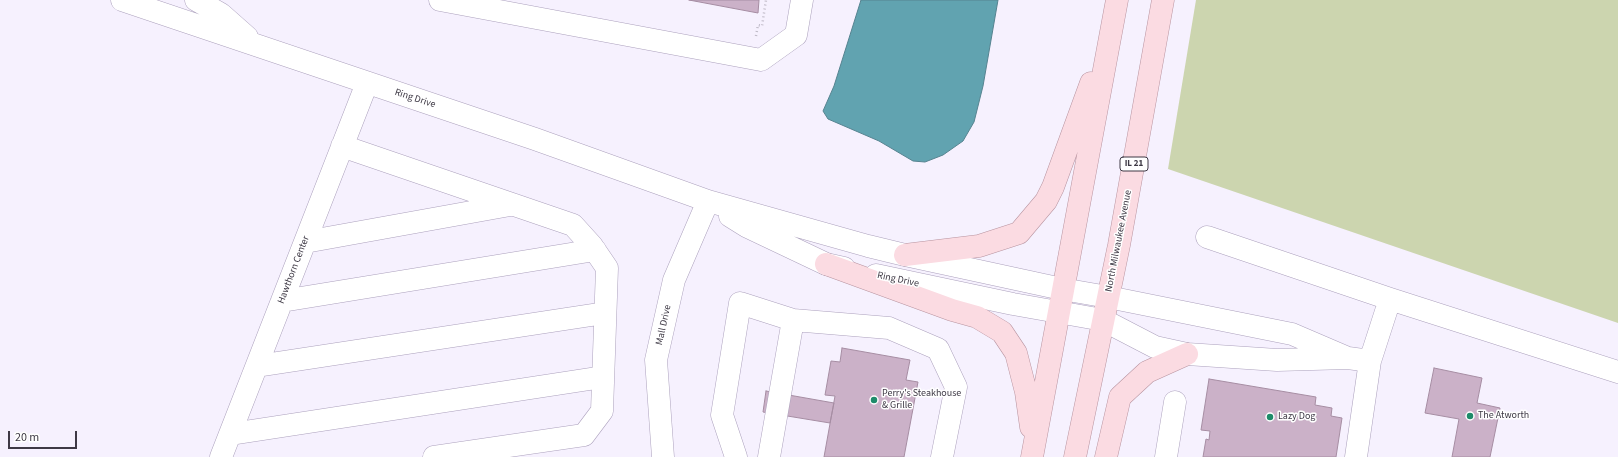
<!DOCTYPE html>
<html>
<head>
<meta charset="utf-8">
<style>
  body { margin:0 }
  #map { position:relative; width:1618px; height:457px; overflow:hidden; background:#f6f1fe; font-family:"Source Sans 3",sans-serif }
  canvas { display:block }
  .scale { position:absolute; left:8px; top:431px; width:69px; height:18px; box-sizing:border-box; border:2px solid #3e3945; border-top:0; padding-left:5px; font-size:12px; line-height:14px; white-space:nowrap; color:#3e3945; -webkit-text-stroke:3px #fff; paint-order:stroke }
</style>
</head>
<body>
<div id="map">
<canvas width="1618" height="457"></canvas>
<div class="scale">20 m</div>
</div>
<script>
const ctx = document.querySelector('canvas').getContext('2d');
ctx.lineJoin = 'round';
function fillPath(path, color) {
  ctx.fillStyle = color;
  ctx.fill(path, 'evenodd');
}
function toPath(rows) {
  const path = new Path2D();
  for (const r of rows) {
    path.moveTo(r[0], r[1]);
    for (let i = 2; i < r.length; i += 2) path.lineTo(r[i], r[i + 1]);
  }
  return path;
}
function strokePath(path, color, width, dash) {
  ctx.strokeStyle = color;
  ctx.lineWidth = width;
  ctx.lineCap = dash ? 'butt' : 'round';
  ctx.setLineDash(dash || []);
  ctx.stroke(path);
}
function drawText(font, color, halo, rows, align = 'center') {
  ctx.font = font + ' "Source Sans 3",sans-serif';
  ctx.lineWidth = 3;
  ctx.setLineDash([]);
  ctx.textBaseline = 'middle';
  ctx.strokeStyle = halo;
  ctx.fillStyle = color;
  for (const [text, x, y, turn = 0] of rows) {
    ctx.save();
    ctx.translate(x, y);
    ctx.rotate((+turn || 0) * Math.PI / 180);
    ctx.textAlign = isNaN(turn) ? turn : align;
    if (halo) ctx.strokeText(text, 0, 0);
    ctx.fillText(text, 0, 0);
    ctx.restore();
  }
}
const green = toPath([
  [1196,0,1618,0,1618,323,1168,169]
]);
const water = toPath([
  [861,0,998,0,983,86,974,122,963,141,943,155,925,162,913,161,879,141,828,119,823,111,834,86,861,0]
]);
const building = toPath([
  [689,0,759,0,758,13,689,0],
  [842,348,910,360,906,380,918,382,904,457,824,457,835,396,825,395,831,361,840,362,842,348],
  [1434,368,1482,378,1477,403,1500,408,1490,457,1452,457,1459,419,1425,413,1434,368],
  [1209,379,1316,397,1315,405,1332,408,1331,416,1342,418,1336,457,1203,457,1206,439,1209,440,1210,431,1201,430,1209,379],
  [766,391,834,403,830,423,763,412,766,391]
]);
const path = toPath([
  [756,36,758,25,762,26,766,0]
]);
const minor = toPath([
  [122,0,535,139,708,201,868,246,905,255,1062,289,1108,297,1292,334,1348,358],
  [196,0,221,14,247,37],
  [440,0,761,60,796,35,802,0],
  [342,146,573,225,592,246,607,268,602,411,584,435,434,457],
  [730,216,746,226,826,264,844,268],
  [1207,237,1390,299,1618,372],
  [305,242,510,205],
  [876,275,1013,304,1103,320,1155,347,1187,354,1277,360,1348,358,1370,361,1356,457],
  [282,301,595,250],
  [1370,361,1390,299],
  [257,366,605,313],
  [231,434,603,377],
  [221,457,367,83],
  [663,457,656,360,674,280,708,201],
  [736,457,722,415,740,303,793,320,889,328,938,349,956,387,942,457],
  [769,457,793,320],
  [1166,457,1175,402]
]);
const major = toPath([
  [905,255,979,246,1019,233,1046,201,1053,187,1091,83],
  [826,264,952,310,977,317,1002,332,1016,353,1026,392,1031,427],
  [1032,457,1117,0],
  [1075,457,1119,245,1163,0],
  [1106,457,1120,397,1147,372,1187,354]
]);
const markers = [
  [874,400,4,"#1e8b6a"],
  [1470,416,4,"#1e8b6a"],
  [1270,417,4,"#1e8b6a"]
];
const shields = [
  [1134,164,28]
];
const shieldNames = [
  ["IL 21",1134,164]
];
const streetNames = [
  ["Ring Drive",415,99,18],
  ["North Milwaukee Avenue",1119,241,-79],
  ["Hawthorn Center",294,270,-69],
  ["Ring Drive",898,280,12],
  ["Mall Drive",664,325,-78]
];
const poiNames = [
  ["Perry's Steakhouse",882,394],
  ["& Grille",882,406],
  ["The Atworth",1478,416],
  ["Lazy Dog",1278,417]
];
fillPath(green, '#ccd5af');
fillPath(water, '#61a3b0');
strokePath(water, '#568390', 1);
fillPath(building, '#cbb1c8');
strokePath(building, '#a68da3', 1);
strokePath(minor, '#aca1bd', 23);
strokePath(major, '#b7939f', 23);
strokePath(path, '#beb9c6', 2.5, [1, 3]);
strokePath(minor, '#fff', 22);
strokePath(major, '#fbdbe2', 22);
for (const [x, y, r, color] of markers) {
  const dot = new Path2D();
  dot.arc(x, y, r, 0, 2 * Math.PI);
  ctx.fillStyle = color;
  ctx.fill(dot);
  strokePath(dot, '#fff', 1.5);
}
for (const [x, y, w] of shields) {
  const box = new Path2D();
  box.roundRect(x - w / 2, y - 7, w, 14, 3);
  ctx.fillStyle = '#fff';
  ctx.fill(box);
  strokePath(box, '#3e3945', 1);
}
drawText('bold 9px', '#3e3945', null, shieldNames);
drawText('10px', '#3e3945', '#fff', streetNames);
drawText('10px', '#3e3945', '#fff', poiNames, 'left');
</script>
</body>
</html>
